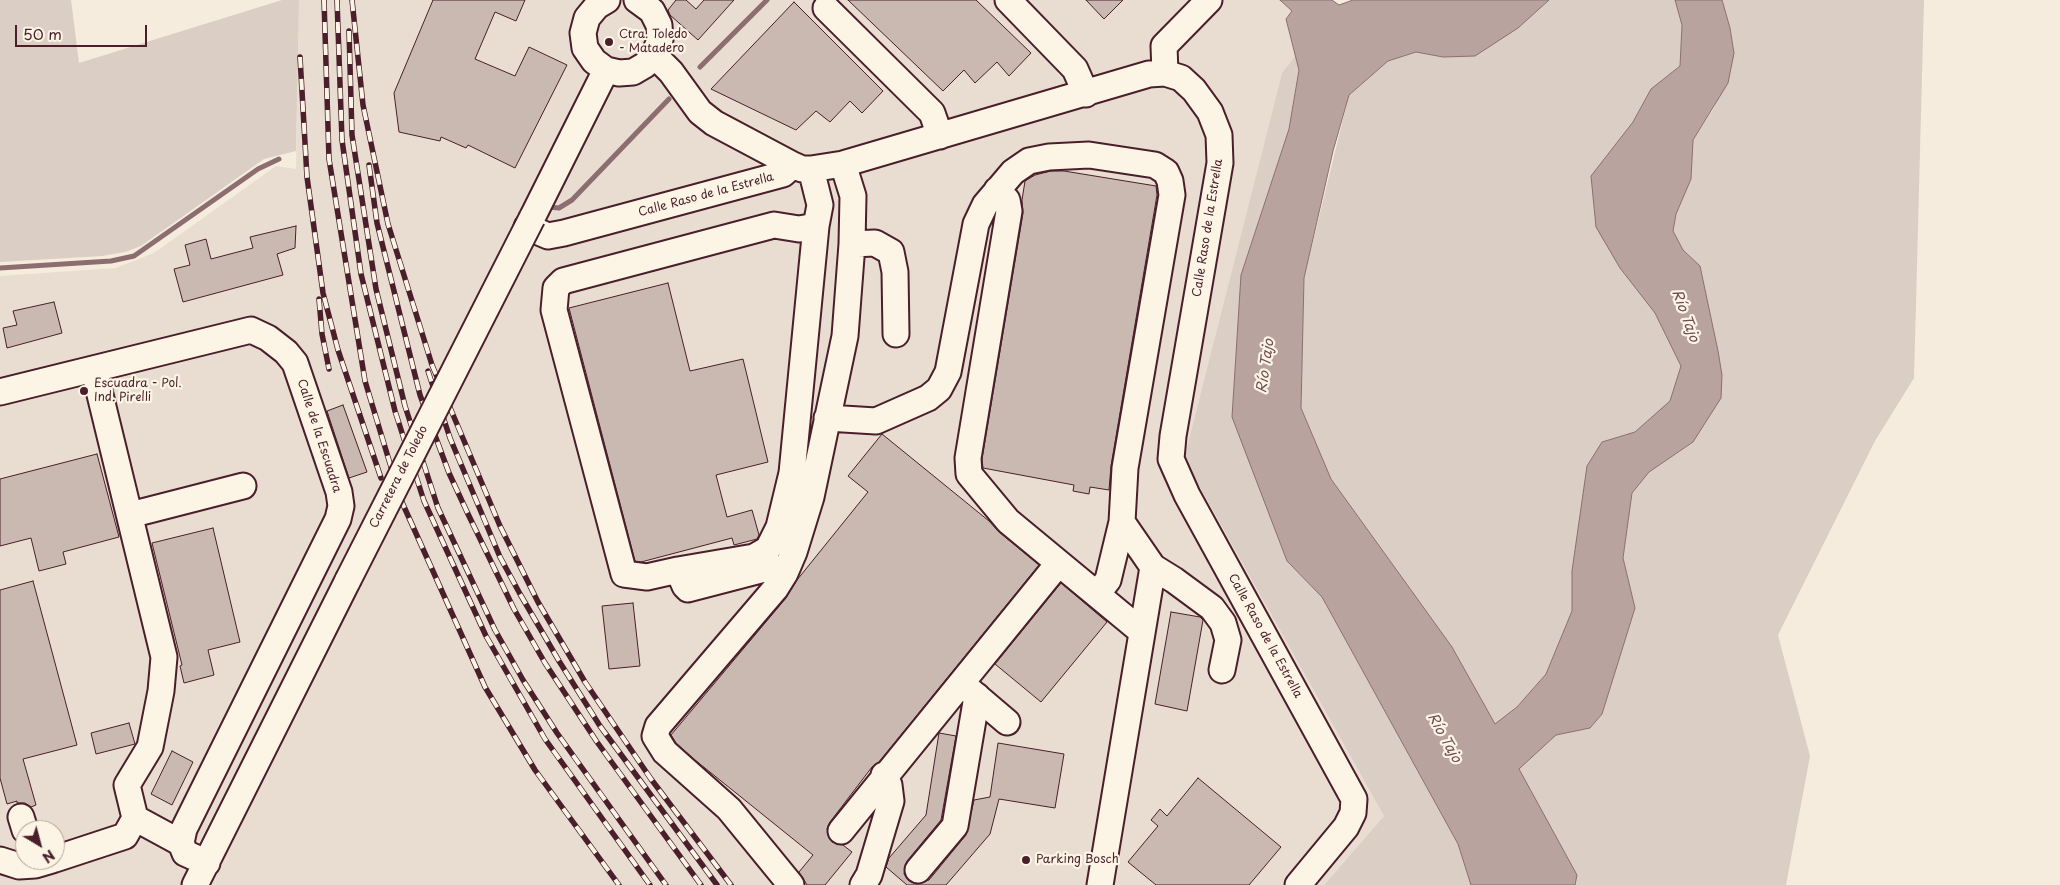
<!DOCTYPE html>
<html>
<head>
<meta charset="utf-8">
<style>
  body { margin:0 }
  #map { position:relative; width:2060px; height:885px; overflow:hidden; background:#f5ecde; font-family:"Playpen Sans",sans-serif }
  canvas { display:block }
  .north { position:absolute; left:15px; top:820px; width:50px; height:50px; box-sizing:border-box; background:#fcf5e5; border:1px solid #b59f9b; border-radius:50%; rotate:143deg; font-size:14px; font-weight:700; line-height:20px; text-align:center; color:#4a1f2b }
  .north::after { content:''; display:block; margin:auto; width:18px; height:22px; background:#4a1f2b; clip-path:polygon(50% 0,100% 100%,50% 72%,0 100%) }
  .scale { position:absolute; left:15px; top:25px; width:132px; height:22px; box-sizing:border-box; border:2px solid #4a1f2b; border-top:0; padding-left:6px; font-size:15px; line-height:18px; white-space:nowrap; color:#4a1f2b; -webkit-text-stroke:4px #fcf5e5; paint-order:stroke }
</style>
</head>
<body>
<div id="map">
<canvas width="2060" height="885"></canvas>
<div class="north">N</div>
<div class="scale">50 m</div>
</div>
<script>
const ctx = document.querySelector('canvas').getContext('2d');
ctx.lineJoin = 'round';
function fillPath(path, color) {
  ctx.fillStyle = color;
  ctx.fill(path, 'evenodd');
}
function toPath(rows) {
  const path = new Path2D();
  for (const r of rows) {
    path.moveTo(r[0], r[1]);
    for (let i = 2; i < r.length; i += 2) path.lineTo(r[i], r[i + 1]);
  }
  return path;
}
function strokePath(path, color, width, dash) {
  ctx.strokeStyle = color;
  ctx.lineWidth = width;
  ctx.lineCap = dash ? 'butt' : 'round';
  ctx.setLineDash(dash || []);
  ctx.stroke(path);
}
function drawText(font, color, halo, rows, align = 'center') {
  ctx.font = font + ' "Playpen Sans",sans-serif';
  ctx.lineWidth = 4.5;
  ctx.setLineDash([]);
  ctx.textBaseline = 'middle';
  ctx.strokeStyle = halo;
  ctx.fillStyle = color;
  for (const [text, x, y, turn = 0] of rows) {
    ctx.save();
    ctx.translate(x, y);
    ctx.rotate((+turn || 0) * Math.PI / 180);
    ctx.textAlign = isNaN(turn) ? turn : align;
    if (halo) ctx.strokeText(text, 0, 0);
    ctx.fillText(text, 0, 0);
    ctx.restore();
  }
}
const built = toPath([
  [299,0,1280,0,1292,11,1286,19,1296,55,1282,73,1184,459,1384,816,1324,885,0,885,0,276,116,268,154,253,276,166,296,169],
  [25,830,55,830,55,860,25,860]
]);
const green = toPath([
  [0,0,71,0,79,63,282,0,299,0,296,151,264,159,141,246,125,252,102,256,0,262],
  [1549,0,1675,0,1682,25,1680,66,1651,89,1633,122,1591,177,1620,268,1655,313,1681,366,1671,401,1635,432,1602,442,1572,571,1572,611,1546,674,1517,707,1495,725,1452,647,1331,479,1301,408,1304,278,1349,95,1388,61,1416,52,1443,57,1518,28],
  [1722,0,1924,0,1914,378,1875,441,1778,635,1810,756,1786,885,1575,885,1576,875,1519,769,1556,735,1590,728,1602,714,1635,608,1623,558,1632,493,1649,472,1693,442,1718,351,1700,266,1683,250,1673,231,1676,214,1691,179,1693,140,1714,108,1734,53,1730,28],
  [1296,55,1299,70,1289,129,1241,275,1287,561,1322,597,1458,844,1471,885,1324,885,1384,816,1184,459,1282,73]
]);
const water = toPath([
  [1280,0,1332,0,1339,5,1353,0,1549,0,1518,28,1475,56,1443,57,1416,52,1388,61,1349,95,1333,151,1304,278,1301,408,1331,479,1452,647,1495,724,1517,707,1546,674,1572,611,1572,571,1587,466,1602,442,1635,432,1670,401,1681,366,1655,313,1620,268,1596,227,1591,176,1633,122,1651,89,1680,66,1682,25,1675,0,1722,0,1730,28,1734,53,1728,83,1693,140,1691,179,1676,214,1673,231,1683,250,1700,266,1718,351,1722,375,1721,398,1693,442,1649,472,1632,493,1623,558,1635,608,1602,714,1590,728,1556,735,1519,769,1577,875,1575,885,1471,885,1458,844,1322,597,1287,561,1232,417,1241,275,1289,129,1299,70,1286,19,1292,11,1280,0]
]);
const stream = toPath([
  [700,67,767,0],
  [548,207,559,208,572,200,669,99],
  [0,268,111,261,134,256,258,169,279,159]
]);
const building = toPath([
  [433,0,525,0,516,21,495,12,475,59,515,76,529,47,567,65,515,168,468,145,466,148,441,137,440,141,399,132,394,93,433,0],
  [676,0,686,0,696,9,704,0,734,0,698,40,670,15,668,10,676,0],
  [848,0,976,0,1031,53,1009,76,997,62,975,83,964,70,943,91,848,0],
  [1086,0,1123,0,1104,19,1086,0],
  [794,2,883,91,862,113,850,101,830,122,816,111,796,130,711,89,794,2],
  [1051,171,1064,171,1156,186,1157,195,1111,466,1109,490,1090,487,1089,494,1073,491,1074,485,983,468,982,459,1023,213,1022,200,1025,181,1035,175,1051,171],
  [296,226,295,248,277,254,283,275,183,302,174,269,190,265,185,245,206,239,211,259,253,248,250,237,296,226],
  [668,283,690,371,743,359,768,462,716,475,727,517,752,510,759,535,757,539,734,545,732,538,641,562,635,561,569,308,668,283],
  [54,302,62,333,7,348,3,328,17,325,13,311,54,302],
  [343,405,367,472,349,478,327,411,343,405],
  [882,434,989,521,999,532,1039,565,879,762,872,767,830,822,827,829,832,842,843,845,852,852,825,885,807,885,799,872,813,855,695,760,676,743,671,735,786,598,797,580,868,492,848,476,882,434],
  [97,454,119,537,63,552,66,564,39,571,31,538,0,546,0,479,97,454],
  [213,528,240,642,208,650,214,675,184,683,180,666,182,665,152,543,213,528],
  [33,581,77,745,23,759,36,805,31,807,25,803,17,803,17,801,7,804,0,778,0,590,33,581],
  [1061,583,1107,622,1041,702,995,664,1061,583],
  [633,603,640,666,609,669,602,606,633,603],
  [1171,612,1200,617,1203,620,1187,711,1155,704,1171,612],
  [129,723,135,744,96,754,91,733,129,723],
  [939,733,956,736,941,820,907,861,904,874,909,881,916,884,929,880,966,835,974,800,990,797,998,743,1064,754,1055,808,999,799,990,834,946,885,907,885,886,867,889,858,926,815,939,733],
  [172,751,193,762,172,805,151,794,172,751],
  [1198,778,1281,847,1249,885,1156,885,1128,862,1158,826,1151,820,1160,809,1167,816,1198,778]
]);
const minor = toPath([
  [607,0,597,6,587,18,583,33,585,48,594,61,606,70,619,73,633,72,645,65,654,55,660,40,659,25,652,11,637,0],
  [1008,0,1075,69,1086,94],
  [826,8,932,113,940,136],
  [654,55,671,72,700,112,714,123,793,165],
  [1165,73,1164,46,1209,0],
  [997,190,1007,200,1009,211,968,458,969,474,1008,521,1141,631],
  [532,218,606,70],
  [527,227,548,236,564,233,783,174,793,165,802,169,811,169,843,164,1149,74,1165,73,1181,78,1194,90,1210,112,1219,135,1220,163,1173,436,1171,459,1187,495,1354,799,1353,813,1346,827,1298,885],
  [852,244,875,243,891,252,895,272,896,334],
  [0,392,251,330,268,338,286,352,295,363,339,492,341,506,338,519,184,829,181,843,185,853,207,863],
  [827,418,876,421,928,398,939,389,948,372,976,224,985,205,1013,172,1029,161,1049,157,1089,155,1155,165,1166,172,1170,181,1172,195,1125,468,1122,522,1108,580,1097,594],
  [130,515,243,486],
  [1122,522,1153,567,1174,580,1212,608,1223,623,1228,640,1222,670],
  [678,570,647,577,624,574,554,310,556,288,563,281,774,225,799,229,816,226],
  [785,573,774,568,761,570,688,589,685,586,678,570,754,557,768,549,779,527,792,473,816,226,820,205,811,169],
  [967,688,1007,722],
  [21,817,25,830],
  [135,818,181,843],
  [841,831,1058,564],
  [55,859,125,836,135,818,127,785,150,747,161,691,164,657,94,370],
  [0,860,19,866,35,865,52,860],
  [918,870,955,826,977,696],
  [195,885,348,580],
  [791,885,729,809,665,752,655,736,658,726,775,589,785,573,794,552,811,497,845,336,852,244,853,196,843,164],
  [863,885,869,875,891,801,889,785,884,775],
  [1100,885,1153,567]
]);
const rail = toPath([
  [324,0,329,159,365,381,401,500,485,687,535,770,619,885],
  [337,0,342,140,361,274,395,411,424,501,486,636,545,739,650,885],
  [352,0,363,105,388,224,432,365,500,526,538,602,585,682,651,779,731,885],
  [349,31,352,135,376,289,405,406,438,508,495,630,523,680,557,733,666,885],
  [300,57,307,177,323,293,338,350,381,478],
  [369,165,377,223,420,395,449,473,468,514,514,609,545,663,597,742,701,885],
  [319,299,322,334,329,369],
  [428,371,450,438,500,557,520,594,559,661,600,726,717,885]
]);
const minorBridge = toPath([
  [348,580,532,218]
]);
const markers = [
  [609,42,5,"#4a1f2b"],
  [84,391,5,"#4a1f2b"],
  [1026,860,5,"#4a1f2b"]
];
const poiNames = [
  ["Ctra. Toledo",619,35],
  ["- Matadero",619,49],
  ["Escuadra - Pol.",94,384],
  ["Ind. Pirelli",94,398],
  ["Parking Bosch",1036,860]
];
const streetNames = [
  ["Calle Raso de la Estrella",706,195,-15],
  ["Calle Raso de la Estrella",1208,228,-81],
  ["Calle de la Escuadra",319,436,72],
  ["Carretera de Toledo",399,477,-63],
  ["Calle Raso de la Estrella",1265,636,61]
];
const waterNames = [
  ["Río Tajo",1685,316,70],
  ["Río Tajo",1266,366,-82],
  ["Río Tajo",1444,738,61]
];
fillPath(built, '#e8ddd0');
fillPath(green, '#dbcec4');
fillPath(water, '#b8a39e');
strokePath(water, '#8c6e70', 1);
strokePath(stream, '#8c6e70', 5);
fillPath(building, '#cab9b1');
strokePath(building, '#4a1f2b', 1);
strokePath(minor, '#4a1f2b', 29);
strokePath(minor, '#fcf5e5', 25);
strokePath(rail, '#4a1f2b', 5.5);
strokePath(rail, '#fcf5e5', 4, [11]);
strokePath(minorBridge, '#4a1f2b', 29, []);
strokePath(minorBridge, '#fcf5e5', 25);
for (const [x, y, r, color] of markers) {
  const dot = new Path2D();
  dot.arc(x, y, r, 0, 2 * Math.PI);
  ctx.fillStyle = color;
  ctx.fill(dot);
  strokePath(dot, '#fcf5e5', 2);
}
drawText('12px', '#4a1f2b', '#fcf5e5', poiNames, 'left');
drawText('12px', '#4a1f2b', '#fcf5e5', streetNames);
drawText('italic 14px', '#704d53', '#fcf5e5', waterNames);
</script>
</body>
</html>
